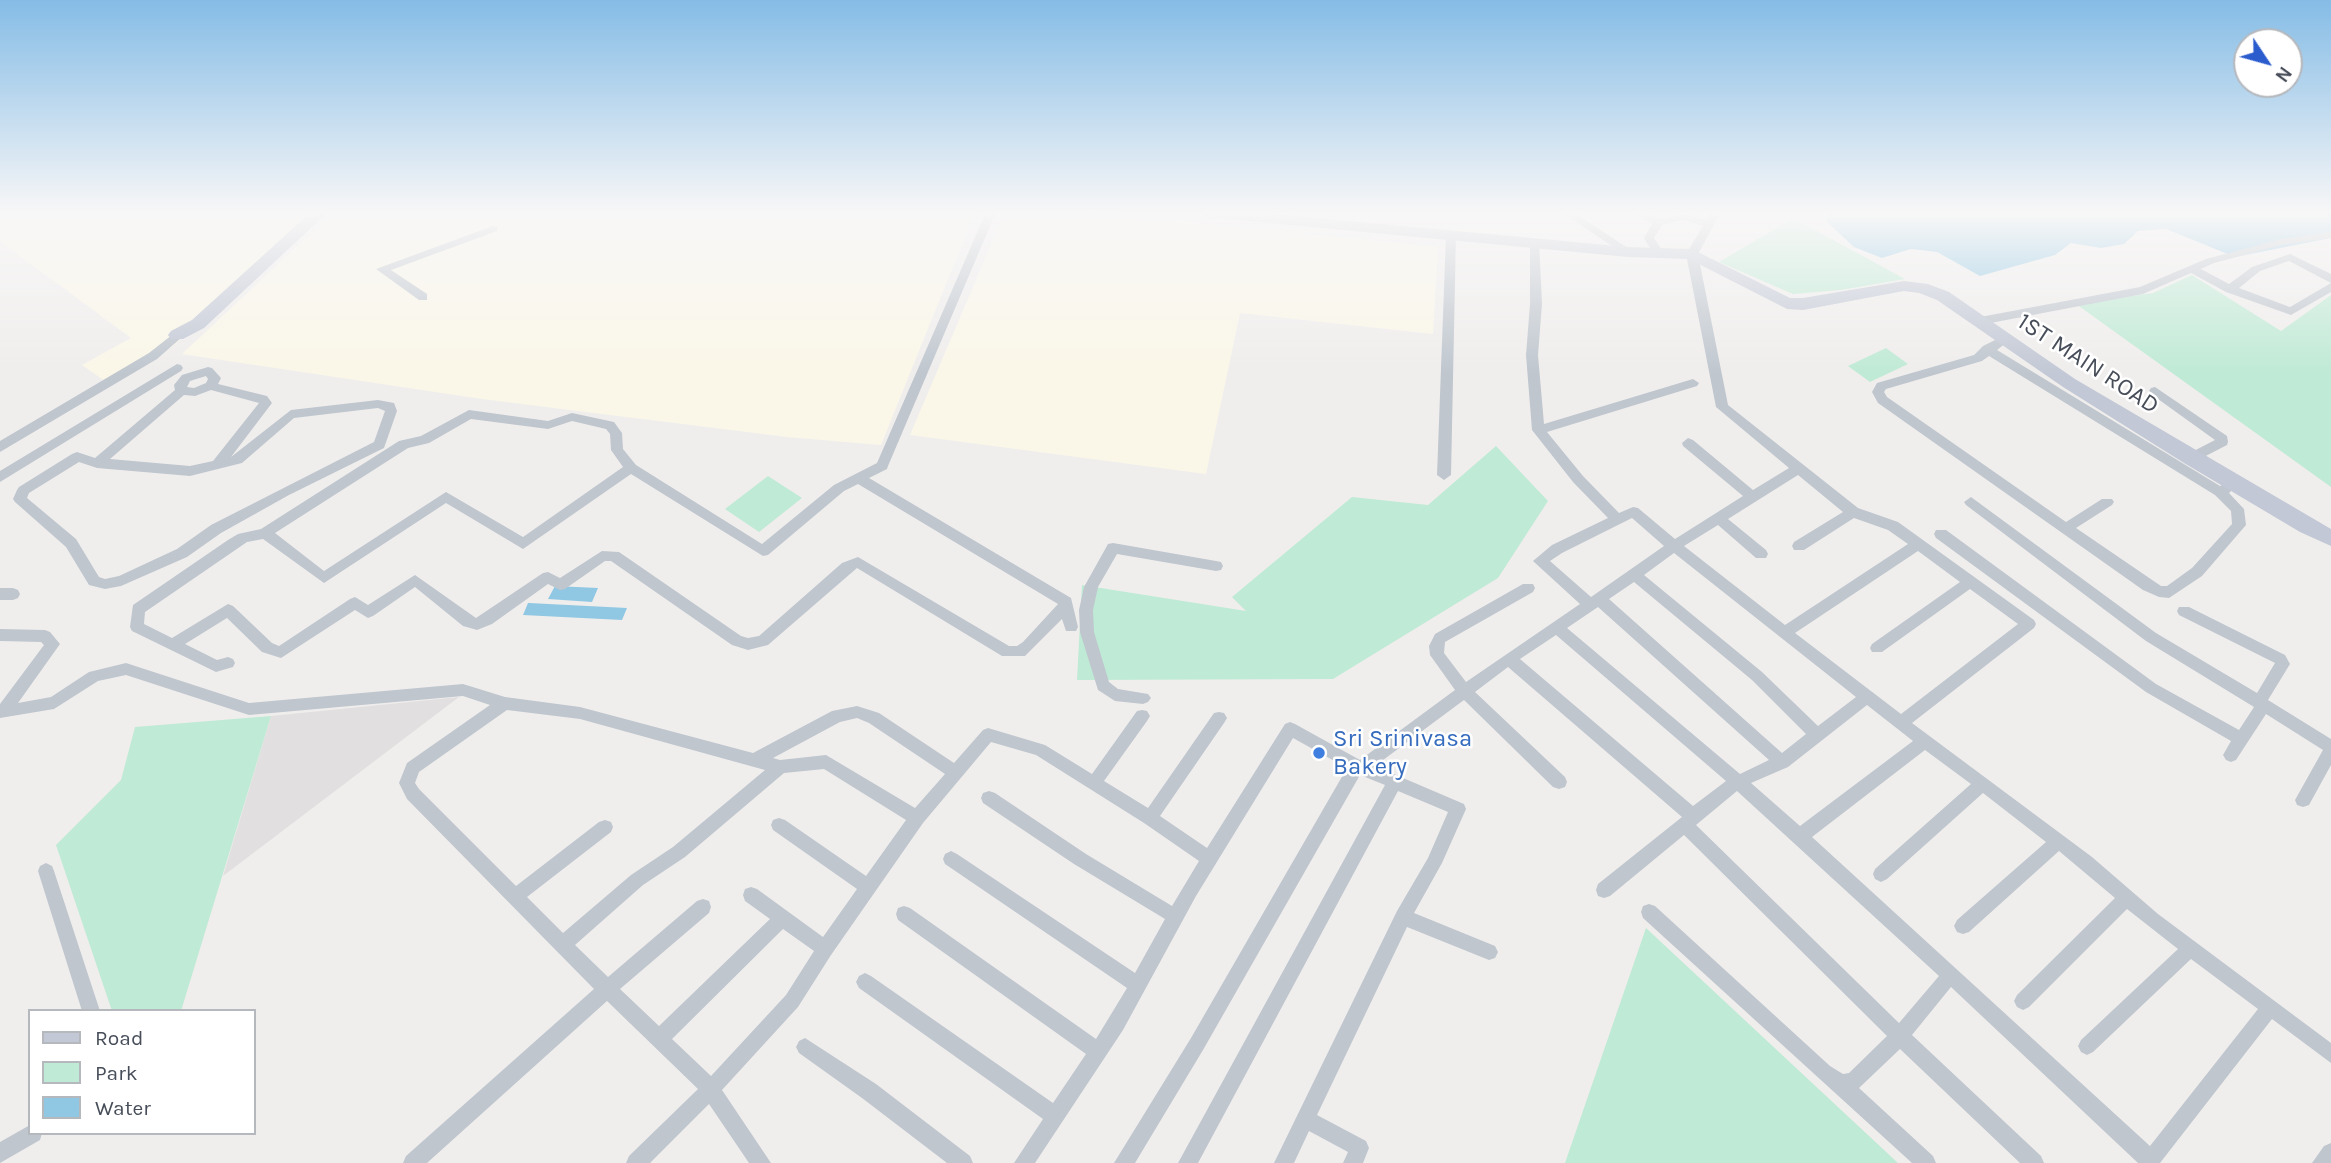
<!DOCTYPE html>
<html>
<head>
<meta charset="utf-8">
<style>
  body { margin:0 }
  #map { position:relative; width:2331px; height:1163px; overflow:hidden; background:#f0eeed; font-family:Karla,sans-serif }
  canvas { display:block }
  .legend { position:absolute; left:28px; top:1009px; width:228px; height:126px; box-sizing:border-box; background:#fff; border:2px solid #b5b8bd; margin:0; padding:9px 12px; list-style:none; font-size:21px; color:#474e59 }
  .legend li { display:flex; align-items:center; gap:14px; height:35px }
  .legend b { width:35px; border:2px solid #b5b8bd }
  .north { position:absolute; left:2233px; top:28px; width:70px; height:70px; box-sizing:border-box; background:#fff; border:2px solid #b5b8bd; border-radius:50%; rotate:126deg; font-size:19px; font-weight:700; line-height:28px; text-align:center; color:#474e59 }
  .north::after { content:''; display:block; margin:auto; width:24px; height:32px; background:#2a5ccd; clip-path:polygon(50% 0,100% 100%,50% 72%,0 100%) }
</style>
</head>
<body>
<div id="map">
<canvas width="2331" height="1163"></canvas>
<ul class="legend">
<li><b style="height:9px;background:#c2c8d5"></b>Road</li>
<li><b style="height:19px;background:#bfead5"></b>Park</li>
<li><b style="height:19px;background:#90c7e3"></b>Water</li>
</ul>
<div class="north">N</div>
</div>
<script>
const ctx = document.querySelector('canvas').getContext('2d');
ctx.lineJoin = 'round';
function fillPath(path, color) {
  ctx.fillStyle = color;
  ctx.fill(path, 'evenodd');
}
function toPath(rows) {
  const path = new Path2D();
  for (const r of rows) {
    path.moveTo(r[0], r[1]);
    for (let i = 2; i < r.length; i += 2) path.lineTo(r[i], r[i + 1]);
  }
  return path;
}
function strokePath(path, color, width, dash) {
  ctx.strokeStyle = color;
  ctx.lineWidth = width;
  ctx.lineCap = dash ? 'butt' : 'round';
  ctx.setLineDash(dash || []);
  ctx.stroke(path);
}
function drawText(font, color, halo, rows, align = 'center') {
  ctx.font = font + ' Karla,sans-serif';
  ctx.lineWidth = 5;
  ctx.setLineDash([]);
  ctx.textBaseline = 'middle';
  ctx.strokeStyle = halo;
  ctx.fillStyle = color;
  for (const [text, x, y, turn = 0] of rows) {
    ctx.save();
    ctx.translate(x, y);
    ctx.rotate((+turn || 0) * Math.PI / 180);
    ctx.textAlign = isNaN(turn) ? turn : align;
    if (halo) ctx.strokeText(text, 0, 0);
    ctx.fillText(text, 0, 0);
    ctx.restore();
  }
}
const commercial = toPath([
  [0,212,314,212,172,347,105,381,82,365,131,338,0,241],
  [334,212,975,212,881,445,787,437,482,399,182,354],
  [1005,212,1075,212,1438,247,1433,334,1240,313,1206,474,910,435]
]);
const education = toPath([
  [459,697,223,876,271,716]
]);
const green = toPath([
  [1793,218,1905,279,1841,290,1793,294,1719,262],
  [2192,275,2281,331,2331,295,2331,487,2076,304,2153,293],
  [1886,348,1908,364,1870,382,1848,366],
  [1496,446,1548,501,1498,578,1333,679,1077,680,1082,585,1246,611,1232,597,1352,497,1428,505],
  [768,476,802,498,759,532,725,509],
  [271,716,181,1011,112,1011,56,845,121,780,135,727],
  [1646,928,1898,1163,1565,1163]
]);
const water = toPath([
  [1829,212,2331,212,2331,238,2235,257,2166,229,2138,231,2124,244,2101,248,2071,243,2055,255,1980,276,1937,252,1911,249,1882,258,1854,247,1825,220],
  [555,586,598,588,592,602,548,599],
  [528,603,529,603,627,608,622,620,523,615]
]);
const street = toPath([
  [986,212,996,212,888,466,887,469,869,478,1071,598,1078,627,1076,631,1066,631,1062,619,1025,656,1002,656,857,568,768,645,748,650,732,645,611,561,605,561,565,589,560,590,548,584,492,624,477,630,463,626,415,587,373,616,368,618,355,610,281,658,262,652,227,618,185,644,217,660,228,657,233,659,235,663,233,667,216,672,132,631,130,627,133,605,228,540,238,534,261,529,399,441,421,436,469,410,548,421,572,413,614,422,622,433,623,449,636,465,762,544,834,485,877,463,986,212],
  [471,419,548,429,572,421,606,429,610,434,611,450,623,467,523,537,446,492,324,571,275,533,408,448,429,443,471,419],
  [631,474,763,556,768,555,844,491,858,484,1058,604,1023,642,1017,646,1009,646,858,557,842,563,759,636,748,638,741,636,619,552,602,551,560,578,548,572,543,573,476,618,415,575,368,605,355,597,350,599,279,646,272,643,233,606,228,604,172,638,144,624,145,612,247,542,263,539,324,583,446,503,523,549,631,474],
  [1561,212,1573,212,1634,252,1632,254,1624,254,1561,212],
  [1632,212,1645,212,1659,219,1683,214,1706,220,1711,212,1721,212,1698,254,1728,405,1858,508,1898,522,2034,620,2036,624,2034,628,1912,723,2092,857,2158,914,2331,1043,2331,1063,2272,1019,2160,1163,2138,1163,1951,987,1912,1035,2041,1156,2044,1163,2020,1163,1900,1049,1859,1088,1933,1156,1936,1163,1912,1163,1643,918,1641,912,1643,906,1649,904,1655,906,1830,1066,1843,1074,1849,1073,1887,1036,1684,835,1610,896,1604,898,1598,896,1596,890,1598,884,1682,817,1508,667,1475,692,1565,777,1567,782,1565,787,1559,789,1553,787,1464,700,1375,766,1464,804,1466,809,1442,863,1414,913,1495,946,1498,952,1495,958,1489,960,1407,927,1317,1115,1366,1141,1369,1148,1363,1163,1343,1163,1348,1152,1309,1131,1294,1163,1274,1163,1397,911,1428,858,1448,812,1398,791,1198,1163,1178,1163,1385,785,1360,775,1203,1050,1135,1163,1114,1163,1191,1038,1347,768,1293,738,1196,896,1123,1030,1035,1163,1014,1163,1043,1119,859,988,856,982,859,976,865,973,871,976,1053,1103,1086,1054,898,920,896,914,898,908,904,906,910,908,1096,1039,1127,988,945,864,943,859,945,854,951,851,957,854,1135,973,1165,919,1074,864,983,803,981,798,983,793,989,791,995,793,1086,854,1172,906,1199,861,1144,823,1036,755,991,742,923,823,831,955,798,1007,722,1090,771,1163,749,1163,709,1104,650,1163,626,1163,629,1156,698,1089,607,1001,427,1163,403,1163,406,1156,594,989,407,799,399,783,407,763,490,705,463,696,249,715,126,675,98,681,54,709,0,718,0,704,44,645,41,642,0,641,0,629,45,630,50,632,60,644,18,703,51,697,89,672,126,663,249,703,463,684,505,697,580,707,753,753,832,711,857,706,879,713,954,763,983,730,988,728,1045,745,1092,774,1137,711,1142,710,1147,711,1150,716,1147,721,1104,781,1148,808,1214,713,1219,712,1224,713,1227,718,1224,723,1160,816,1207,848,1285,724,1290,722,1295,724,1360,760,1455,690,1430,655,1429,646,1435,634,1523,584,1533,584,1535,588,1533,592,1445,642,1444,653,1466,682,1580,604,1533,561,1552,545,1608,518,1573,482,1532,430,1526,355,1530,304,1530,240,1538,240,1539,242,1542,304,1538,355,1544,424,1693,379,1699,383,1697,386,1547,432,1583,476,1619,513,1633,507,1638,508,1675,539,1743,496,1683,446,1682,443,1688,438,1693,440,1753,490,1789,468,1716,407,1686,254,1703,226,1683,220,1662,225,1654,238,1664,253,1658,256,1654,255,1644,238,1652,224,1632,212],
  [1798,475,1843,512,1794,542,1792,546,1794,550,1804,550,1854,518,1888,530,1908,544,1785,625,1684,546,1718,525,1756,558,1766,558,1768,554,1766,550,1728,519,1798,475],
  [1632,518,1664,546,1591,597,1550,561,1562,553,1632,518],
  [1918,551,1960,582,1872,644,1870,648,1872,652,1882,652,1970,589,2018,624,1901,714,1795,633,1918,551],
  [1674,553,1856,697,1818,726,1762,672,1644,575,1674,553],
  [1634,582,1752,680,1806,734,1782,753,1609,599,1634,582],
  [1598,607,1769,760,1740,774,1567,628,1598,607],
  [1556,635,1726,781,1693,806,1520,659,1556,635],
  [1867,705,1913,741,1800,826,1751,783,1788,767,1867,705],
  [507,710,580,719,765,770,673,847,631,875,563,933,527,897,611,832,613,827,611,822,605,820,599,822,516,886,419,789,415,783,419,772,507,710],
  [857,718,869,723,945,774,915,808,826,755,780,760,773,758,840,722,857,718],
  [1925,750,1971,784,1875,869,1873,874,1875,879,1881,882,1887,879,1983,793,2046,842,1957,920,1954,926,1957,932,1963,934,1969,932,2059,851,2115,898,2017,995,2014,1001,2017,1007,2023,1010,2029,1007,2127,909,2178,949,2081,1040,2078,1046,2081,1052,2087,1055,2093,1052,2191,959,2258,1009,2150,1146,1812,837,1925,750],
  [824,769,906,820,866,876,785,820,779,818,773,820,771,825,773,830,857,889,823,937,757,889,751,887,745,889,743,895,745,901,770,919,659,1026,620,989,709,913,711,907,709,901,703,899,697,901,608,977,575,945,643,885,685,857,784,773,824,769],
  [1737,791,1939,976,1899,1023,1696,825,1737,791],
  [783,929,814,951,786,995,711,1076,672,1039,783,929],
  [493,226,497,227,497,231,391,270,427,294,427,300,419,300,376,269,493,226],
  [1451,232,1456,235,1451,475,1444,480,1437,475,1446,235,1451,232],
  [2331,232,2331,238,2282,245,2214,263,2201,269,2229,284,2252,267,2290,254,2331,274,2331,283,2289,261,2260,271,2239,288,2290,307,2331,283,2331,292,2291,315,2226,292,2191,273,2143,294,1980,325,1974,321,1980,317,2140,287,2206,259,2282,239,2331,232],
  [177,331,181,332,181,338,157,359,0,452,0,441,149,353,177,331],
  [2005,335,2011,339,1997,350,2220,486,2228,482,2233,484,2235,487,2229,493,2244,509,2246,525,2202,576,2169,598,2159,597,2143,590,1878,403,1872,392,1877,383,1974,355,1983,346,2005,335],
  [1989,356,2215,495,2231,511,2232,524,2192,568,2167,586,2161,586,2076,528,2112,505,2114,502,2112,499,2102,499,2066,522,1887,397,1884,392,1886,389,1982,361,1989,356],
  [177,364,181,365,183,368,181,371,0,482,0,471,177,364],
  [208,367,212,368,221,378,218,384,267,396,272,403,231,457,291,410,378,400,394,403,397,411,384,448,289,495,221,533,187,557,121,586,105,589,89,585,66,547,15,502,13,499,17,490,19,487,72,454,77,452,95,458,175,390,174,385,182,375,208,367],
  [206,376,208,379,206,383,194,388,187,387,190,381,206,376],
  [211,390,259,403,213,461,190,466,110,459,184,395,195,396,211,390],
  [378,408,385,411,374,442,211,525,177,549,119,576,105,579,99,577,76,539,27,498,29,493,79,462,97,468,190,476,242,463,294,418,378,408],
  [2155,387,2227,436,2228,442,2227,445,2196,461,2186,461,2185,458,2186,455,2215,440,2151,394,2149,391,2151,388,2155,387],
  [1971,497,2156,633,2257,693,2275,663,2179,615,2177,611,2179,607,2189,607,2285,655,2290,664,2268,700,2331,739,2331,765,2309,805,2303,807,2297,805,2295,800,2323,750,2266,714,2236,760,2231,762,2226,760,2223,755,2231,741,2146,692,1936,538,1934,534,1936,530,1946,530,2156,684,2239,730,2254,707,2146,641,1966,505,1964,502,1971,497],
  [1113,543,1216,561,1221,562,1223,566,1221,570,1216,571,1117,554,1098,587,1093,610,1094,632,1109,682,1118,689,1148,694,1151,698,1148,702,1143,704,1115,701,1098,690,1080,632,1079,610,1084,587,1108,544,1113,543],
  [0,588,13,588,18,590,20,594,18,598,13,600,0,600,0,588],
  [46,863,52,866,54,871,100,1011,82,1011,38,871,40,866,46,863],
  [805,1038,876,1084,970,1156,973,1163,947,1163,862,1098,799,1053,796,1047,799,1041,805,1038],
  [30,1125,30,1133,42,1133,40,1140,0,1163,0,1142,30,1125],
  [2331,1143,2331,1163,2312,1163,2324,1146,2331,1143]
]);
const secondary = toPath([
  [311,212,328,212,204,328,183,339,171,339,168,335,171,331,192,320,311,212],
  [1198,212,1254,212,1628,247,1692,249,1790,298,1803,298,1904,281,1928,284,1949,292,2075,379,2331,529,2331,546,2300,532,2184,463,2063,387,1937,300,1919,293,1904,291,1803,310,1787,309,1689,259,1628,257,1206,217,1198,212]
]);
const markers = [
  [1319,753,7,"#3f7fe0"]
];
const streetNames = [
  ["1ST MAIN ROAD",2088,364,33]
];
const shopNames = [
  ["Sri Srinivasa",1333,739],
  ["Bakery",1333,767]
];
fillPath(commercial, '#faf7e8');
fillPath(education, '#e1dfdf');
fillPath(green, '#bfead5');
fillPath(water, '#90c7e3');
fillPath(street, '#bfc6ce');
fillPath(secondary, '#c2c8d5');
const sky = ctx.createLinearGradient(0, 0, 0, 374);
sky.addColorStop(0, '#85bce6');
sky.addColorStop(0.57, '#f8f7f7');
sky.addColorStop(1, '#f8f7f700');
ctx.fillStyle = sky;
ctx.fillRect(0, 0, 2331, 374);
for (const [x, y, r, color] of markers) {
  const dot = new Path2D();
  dot.arc(x, y, r, 0, 2 * Math.PI);
  ctx.fillStyle = color;
  ctx.fill(dot);
  strokePath(dot, '#fff', 2.5);
}
drawText('24px', '#474e59', '#fff', streetNames);
drawText('24px', '#366cbe', '#fff', shopNames, 'left');
</script>
</body>
</html>
